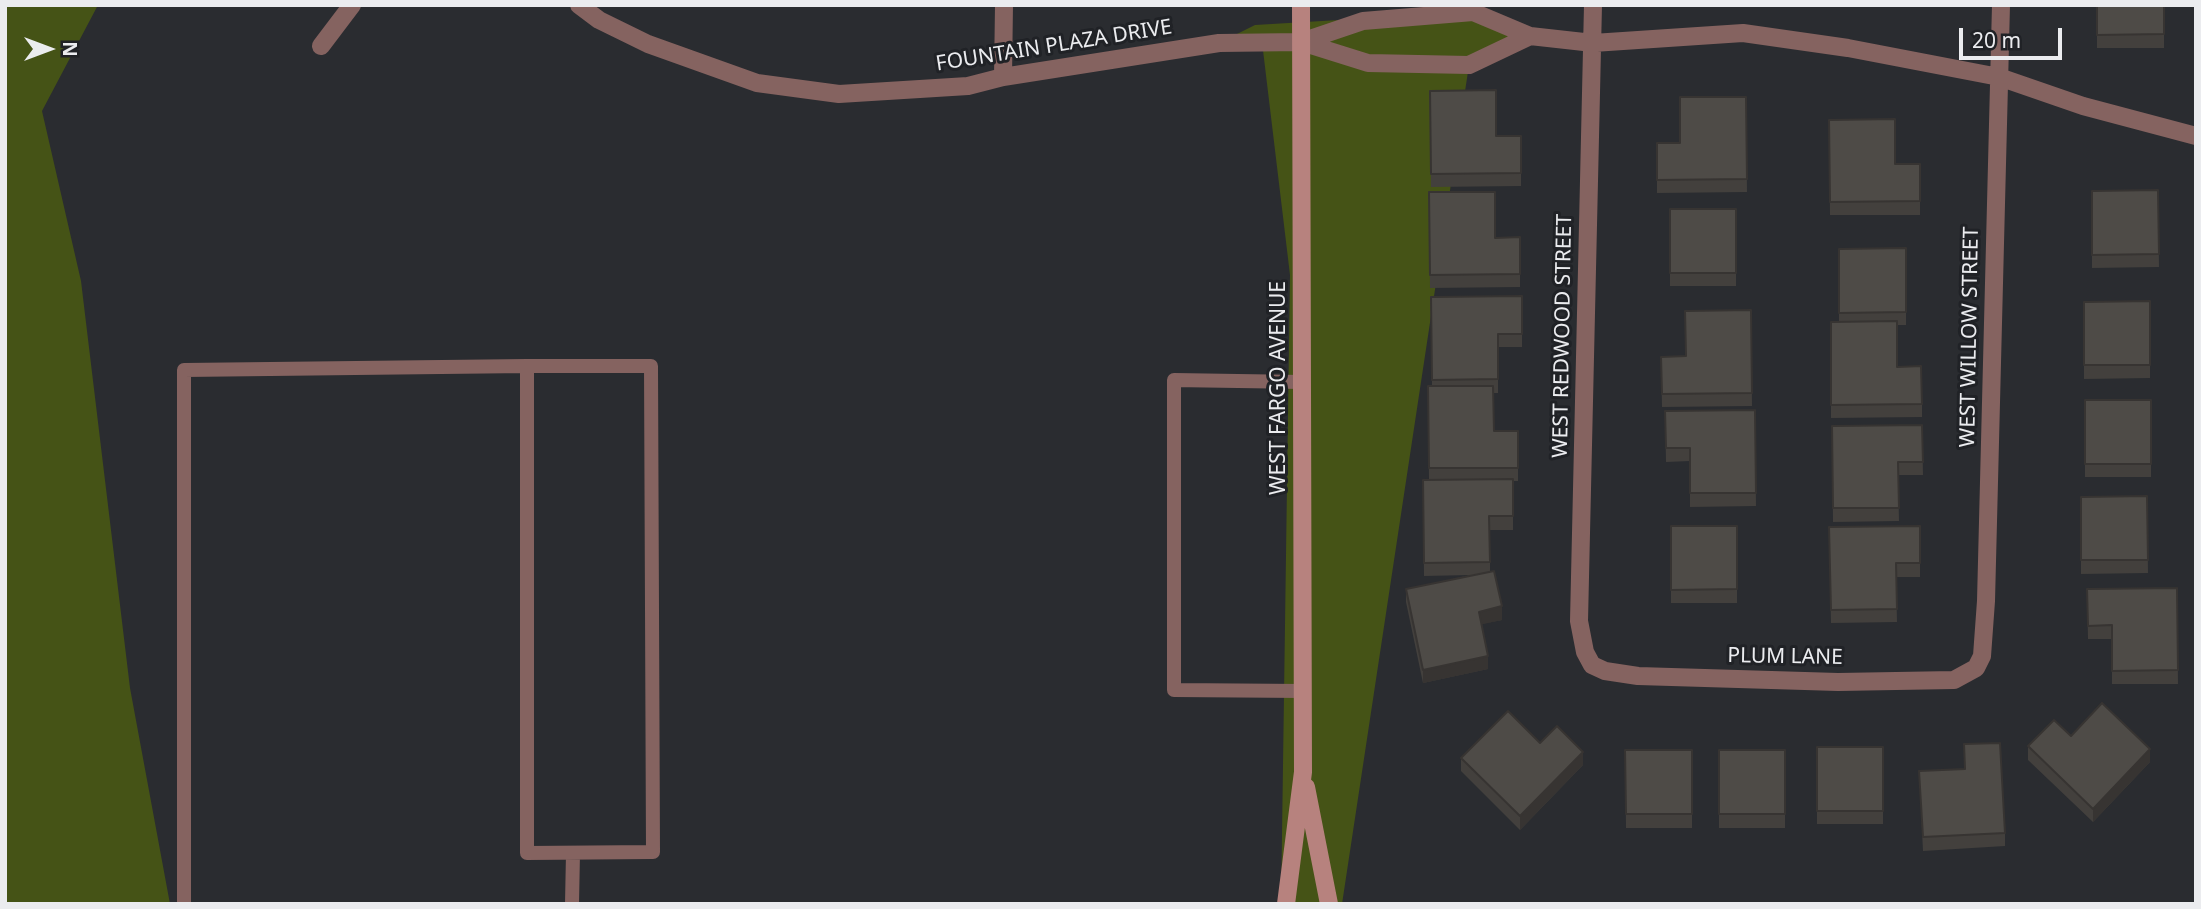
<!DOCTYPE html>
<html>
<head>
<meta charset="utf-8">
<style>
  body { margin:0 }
  #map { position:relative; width:2201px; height:909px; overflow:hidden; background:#2a2c30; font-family:"Noto Sans",sans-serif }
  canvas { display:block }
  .frame { position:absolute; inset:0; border:7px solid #ebecef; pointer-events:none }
  .north { position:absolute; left:14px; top:14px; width:70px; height:70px; -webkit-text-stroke:5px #202226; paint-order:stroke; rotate:90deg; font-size:19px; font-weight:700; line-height:28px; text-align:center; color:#ebecef }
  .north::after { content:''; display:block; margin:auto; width:24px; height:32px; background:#ebecef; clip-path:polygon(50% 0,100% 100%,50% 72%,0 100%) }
  .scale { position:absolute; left:1959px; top:28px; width:103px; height:32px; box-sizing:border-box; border:4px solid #ebecef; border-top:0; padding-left:9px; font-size:21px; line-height:24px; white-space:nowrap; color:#ebecef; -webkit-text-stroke:5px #202226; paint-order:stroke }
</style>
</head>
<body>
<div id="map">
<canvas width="2201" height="909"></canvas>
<div class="frame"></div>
<div class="north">N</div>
<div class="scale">20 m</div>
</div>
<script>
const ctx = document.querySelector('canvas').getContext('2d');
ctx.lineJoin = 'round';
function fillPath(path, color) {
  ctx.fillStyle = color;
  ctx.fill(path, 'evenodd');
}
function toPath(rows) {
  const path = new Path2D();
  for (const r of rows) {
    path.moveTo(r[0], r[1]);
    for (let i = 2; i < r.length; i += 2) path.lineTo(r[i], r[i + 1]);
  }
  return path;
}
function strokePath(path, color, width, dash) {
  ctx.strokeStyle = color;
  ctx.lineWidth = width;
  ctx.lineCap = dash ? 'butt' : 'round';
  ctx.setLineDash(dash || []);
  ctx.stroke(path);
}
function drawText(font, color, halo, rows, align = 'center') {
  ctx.font = font + ' "Noto Sans",sans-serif';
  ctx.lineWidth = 6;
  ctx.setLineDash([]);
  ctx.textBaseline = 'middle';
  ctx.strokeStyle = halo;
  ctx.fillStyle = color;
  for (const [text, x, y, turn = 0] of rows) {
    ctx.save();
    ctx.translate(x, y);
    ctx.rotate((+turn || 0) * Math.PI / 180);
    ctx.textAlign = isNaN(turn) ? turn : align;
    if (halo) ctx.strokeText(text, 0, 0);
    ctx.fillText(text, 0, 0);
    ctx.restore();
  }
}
const green = toPath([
  [5,5,98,5,42,111,81,281,130,688,170,904,5,904],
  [1473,12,1530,36,1469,65,1342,904,1281,904,1290,275,1262,42,1219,43,1255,25]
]);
const lane = toPath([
  [527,366,651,366,653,852,527,853,527,366],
  [1302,382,1174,380,1174,690,1303,691],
  [184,904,184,370,527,366],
  [572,904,573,853]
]);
const street = toPath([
  [579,5,599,20,648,44,757,83,839,94,968,86,1003,77,1219,43,1301,42,1368,63,1469,65,1530,36],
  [1593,5,1579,621,1585,652,1592,665,1605,671,1638,676,1838,682,1954,680,1976,668,1982,656,1986,601,2001,5],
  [1301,42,1363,21,1473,12,1530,36,1593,43,1743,33,1848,48,1999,77,2083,106,2196,136],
  [321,46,352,5],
  [1003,77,1004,5]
]);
const secondary = toPath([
  [1306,787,1329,904],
  [1286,904,1303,772,1301,5]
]);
const wall = toPath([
  [2097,5,2164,34,2164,48,2097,48],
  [1430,91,1496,136,1521,136,1521,186,1431,187],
  [1746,97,1747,192,1657,193,1657,143,1680,143],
  [1829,120,1895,164,1920,164,1920,215,1830,215],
  [2158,190,2159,267,2092,268,2092,191],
  [1429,192,1495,238,1520,237,1520,287,1430,288],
  [1670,209,1736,209,1736,286,1670,286],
  [1906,248,1906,325,1897,325,1897,367,1922,404,1922,417,1831,418,1831,322,1839,322,1839,249],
  [1522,296,1522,347,1498,347,1498,393,1493,393,1494,431,1518,431,1518,481,1513,481,1513,530,1490,530,1490,572,1502,620,1481,624,1488,669,1423,683,1406,602,1406,589,1471,575,1424,576,1423,480,1429,480,1428,386,1432,386,1431,297],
  [2150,301,2150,378,2084,379,2084,302],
  [1751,310,1752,406,1662,407,1661,357,1685,356],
  [2085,400,2151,400,2151,477,2085,477],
  [1755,410,1756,506,1690,507,1690,461,1666,462,1665,411],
  [1922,425,1923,475,1898,475,1899,521,1833,522,1832,426],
  [2147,496,2148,573,2081,574,2081,497],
  [1671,526,1737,526,1737,603,1671,603],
  [1920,526,1920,577,1896,577,1897,622,1831,623,1829,527],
  [2177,588,2178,684,2112,684,2112,639,2088,639,2087,589],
  [2071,736,2150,762,2093,822,2028,760,2028,746],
  [1540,743,1583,765,1520,830,1461,771,1461,758],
  [1964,744,2005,833,2005,846,1923,851,1919,771,1964,769],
  [1817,747,1883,747,1883,824,1817,824],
  [1625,750,1692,750,1692,828,1626,828],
  [1719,750,1785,750,1785,828,1719,828]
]);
const shadedWall = toPath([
  [1502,606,1502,620,1479,625,1479,612],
  [1488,656,1488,669,1423,683,1423,670],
  [2150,749,2150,762,2093,822,2093,809],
  [1583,752,1583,765,1520,830,1520,816]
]);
const building = toPath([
  [2097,5,2164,5,2164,34,2097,35,2097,5],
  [1496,90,1496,136,1521,136,1521,173,1431,174,1430,91,1496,90],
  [1680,97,1746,97,1747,179,1657,180,1657,143,1680,143,1680,97],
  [1895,119,1895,164,1920,164,1920,201,1830,202,1829,120,1895,119],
  [2158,190,2159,254,2092,255,2092,191,2158,190],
  [1429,192,1495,192,1495,238,1520,237,1520,274,1430,275,1429,192],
  [1670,209,1736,209,1736,273,1670,273,1670,209],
  [1906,248,1906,312,1839,313,1839,249,1906,248],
  [1522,296,1522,334,1498,334,1498,379,1432,380,1431,297,1522,296],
  [2150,301,2150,365,2084,365,2084,302,2150,301],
  [1751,310,1752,393,1662,394,1661,357,1686,356,1685,311,1751,310],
  [1897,321,1897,367,1921,366,1922,404,1831,405,1831,322,1897,321],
  [1428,386,1493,386,1494,431,1518,431,1518,468,1429,468,1428,386],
  [2085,400,2151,400,2151,464,2085,464,2085,400],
  [1755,410,1756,493,1690,493,1690,448,1666,448,1665,411,1755,410],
  [1922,425,1923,462,1898,462,1899,508,1833,508,1832,426,1922,425],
  [1513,479,1513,516,1489,516,1490,562,1424,563,1423,480,1513,479],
  [2147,496,2148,560,2081,560,2081,497,2147,496],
  [1671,526,1737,526,1737,589,1671,590,1671,526],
  [1920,526,1920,563,1896,563,1897,609,1831,610,1829,527,1920,526],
  [1494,571,1502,606,1479,612,1488,656,1423,670,1406,589,1494,571],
  [2177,588,2178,670,2112,671,2112,625,2088,626,2087,589,2177,588],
  [2102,703,2150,749,2093,809,2028,746,2054,720,2071,736,2102,703],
  [1508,711,1540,743,1557,726,1583,752,1520,816,1461,758,1508,711],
  [2000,743,2005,833,1923,837,1919,771,1965,769,1964,744,2000,743],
  [1817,747,1883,747,1883,811,1817,811,1817,747],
  [1625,750,1692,750,1692,814,1626,814,1625,750],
  [1719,750,1785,750,1785,814,1719,814,1719,750]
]);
const streetNames = [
  ["FOUNTAIN PLAZA DRIVE",1054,46,-9],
  ["WEST REDWOOD STREET",1563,336,-89],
  ["WEST WILLOW STREET",1970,337,-89],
  ["WEST FARGO AVENUE",1279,388,-90],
  ["PLUM LANE",1785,657,1]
];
fillPath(green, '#455316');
strokePath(lane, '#856360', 14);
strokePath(street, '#856360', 18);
strokePath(secondary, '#b7827e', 18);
fillPath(wall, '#43403d');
fillPath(shadedWall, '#373432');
fillPath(building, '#4e4b47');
strokePath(building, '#373432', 2);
drawText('21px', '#ebecef', '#202226', streetNames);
</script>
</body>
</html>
